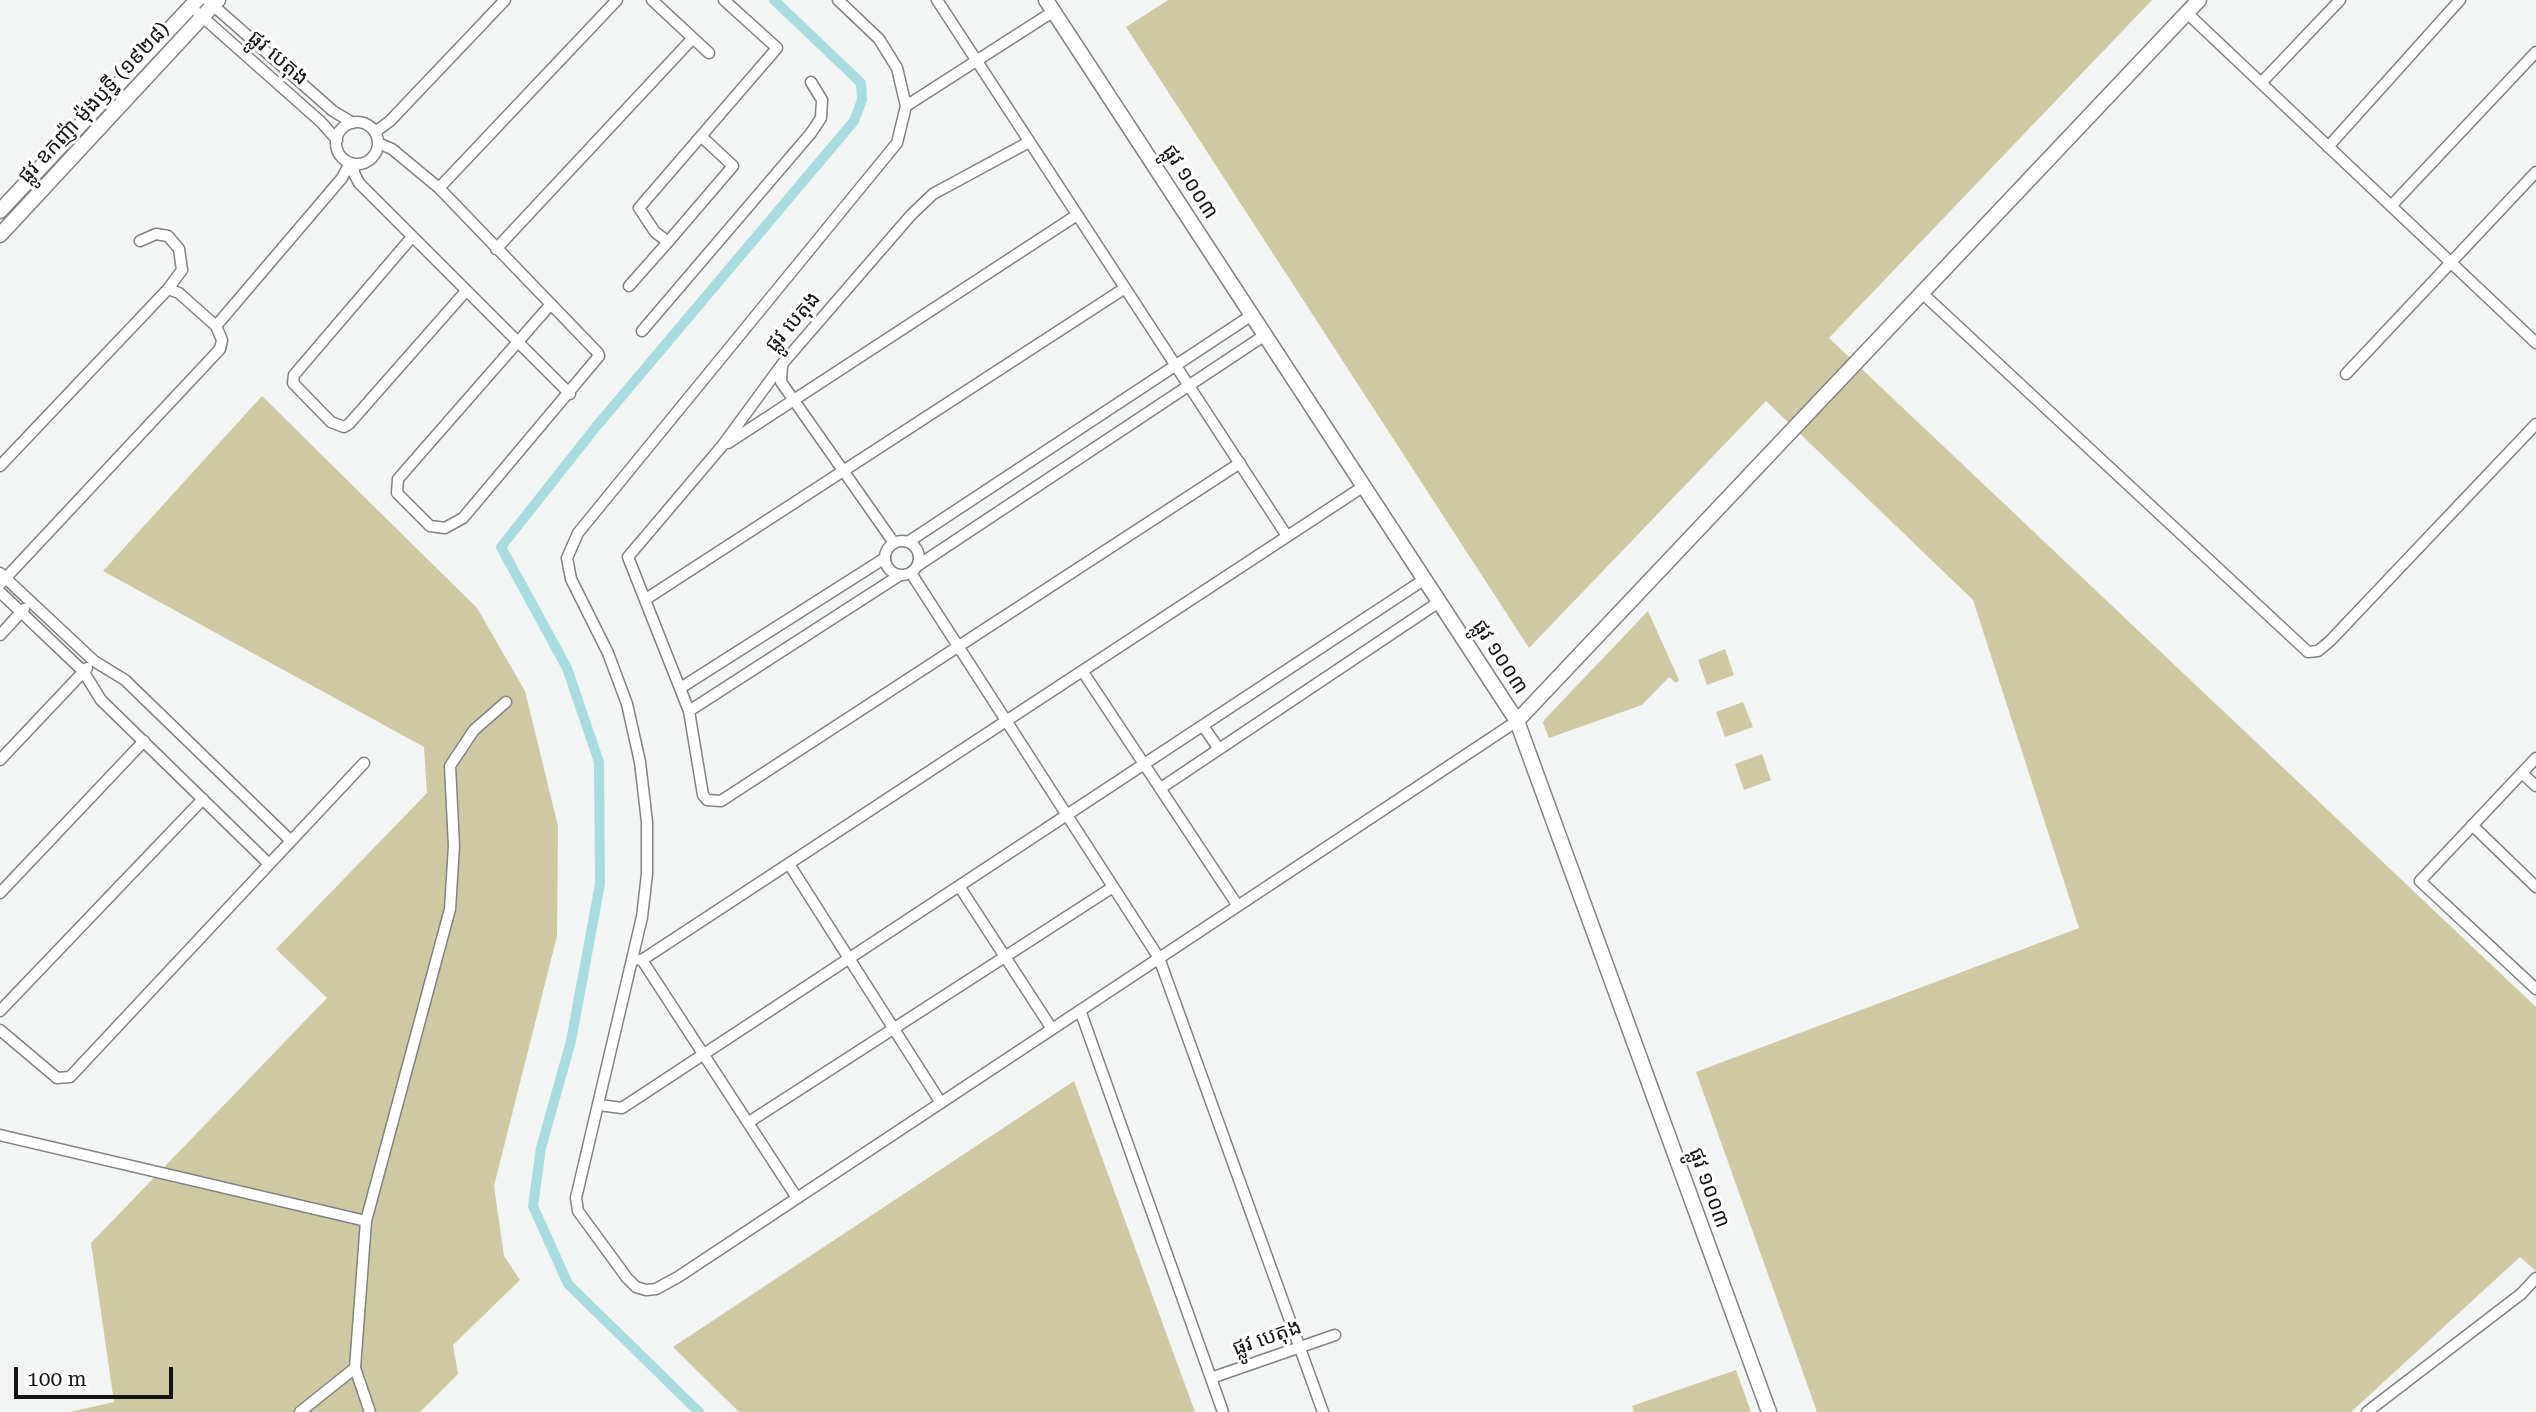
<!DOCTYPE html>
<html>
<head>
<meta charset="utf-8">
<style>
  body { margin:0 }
  #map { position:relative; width:2536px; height:1412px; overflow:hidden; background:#f2f5f3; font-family:"Roboto Serif",serif }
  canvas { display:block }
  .scale { position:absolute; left:14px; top:1367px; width:159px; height:32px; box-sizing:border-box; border:4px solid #131413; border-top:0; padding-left:9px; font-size:21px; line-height:24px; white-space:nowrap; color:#131413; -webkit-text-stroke:5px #fff; paint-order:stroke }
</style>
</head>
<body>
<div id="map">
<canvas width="2536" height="1412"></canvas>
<div class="scale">100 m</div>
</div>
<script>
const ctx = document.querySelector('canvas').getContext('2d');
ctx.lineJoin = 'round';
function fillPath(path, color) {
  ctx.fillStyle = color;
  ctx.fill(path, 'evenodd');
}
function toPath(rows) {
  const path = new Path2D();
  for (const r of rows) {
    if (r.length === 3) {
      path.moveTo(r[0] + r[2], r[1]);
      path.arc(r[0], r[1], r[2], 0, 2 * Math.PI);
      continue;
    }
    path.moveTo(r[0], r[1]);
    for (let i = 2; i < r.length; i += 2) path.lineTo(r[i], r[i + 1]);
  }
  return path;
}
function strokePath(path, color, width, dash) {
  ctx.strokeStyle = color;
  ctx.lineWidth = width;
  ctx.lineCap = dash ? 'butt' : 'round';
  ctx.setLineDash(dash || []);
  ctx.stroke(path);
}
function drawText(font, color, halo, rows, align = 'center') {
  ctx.font = font + ' "Roboto Serif","Noto Sans Khmer",serif';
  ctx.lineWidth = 6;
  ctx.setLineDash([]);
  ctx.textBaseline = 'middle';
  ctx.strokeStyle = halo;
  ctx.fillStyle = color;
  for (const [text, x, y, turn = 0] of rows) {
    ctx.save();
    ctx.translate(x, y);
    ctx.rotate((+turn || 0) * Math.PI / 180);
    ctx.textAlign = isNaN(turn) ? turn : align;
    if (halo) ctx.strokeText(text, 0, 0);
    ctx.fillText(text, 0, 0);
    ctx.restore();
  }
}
const green = toPath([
  [1168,0,2152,0,1829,338,2536,1007,2536,1271,2520,1257,2351,1412,1817,1412,1696,1072,2079,928,1973,600,1766,401,1529,648,1126,27],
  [262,396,477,608,525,691,558,826,557,936,494,1186,504,1256,520,1280,453,1345,458,1374,420,1412,70,1412,114,1402,91,1243,327,998,276,949,427,793,424,747,103,571],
  [1648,611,1679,680,1676,683,1669,677,1642,705,1549,738,1543,723,1545,719],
  [1725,649,1734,675,1707,685,1698,660],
  [1743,702,1753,727,1725,737,1716,712],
  [1762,754,1771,780,1744,790,1735,764],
  [1074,1081,1195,1412,739,1412,673,1347],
  [1736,1370,1751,1412,1634,1412,1632,1406]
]);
const canal = toPath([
  [699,1412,568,1284,533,1206,541,1148,571,1041,600,884,599,762,567,668,501,547,595,428,854,121,862,100,861,83,774,0]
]);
const street = toPath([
  [207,0,333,111,353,123],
  [652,0,709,53],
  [838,0,879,39,897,68,906,106,897,143,578,533,567,558,571,579,608,653,627,704,640,762,647,822,647,874,642,917,576,1198,578,1211,627,1278,636,1287,646,1290,656,1289,678,1277,1517,721],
  [937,0,1287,536],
  [198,13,321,122,337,140],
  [2187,13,2536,343],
  [2261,83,2340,0],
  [906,106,1054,11],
  [357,143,21],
  [375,132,390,121,505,0],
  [702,137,733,166,668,242,655,232,639,208,777,48,724,0],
  [1029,142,933,194,911,215,783,363,722,446,628,557,689,711,703,795,707,800,721,801,1240,463],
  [378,143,392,149,439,188,598,353,599,356,463,518,445,528,430,526,397,493,398,479,551,304],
  [2328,147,2460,0],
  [354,164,354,173,359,183,570,394],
  [439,188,617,0],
  [2391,206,2536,52],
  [412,237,294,375,293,383,331,422,344,427,349,424,466,291],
  [496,249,693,38],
  [629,286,668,242],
  [1922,293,2308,652,2318,651,2330,641,2536,424],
  [216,326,342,178,350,163],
  [642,331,811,133,821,118,822,100,811,82],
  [782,365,781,382,894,543],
  [2346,374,2536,172],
  [728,443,1077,215],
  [0,466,168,289,182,270,179,249,168,236,156,234,140,241],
  [902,558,17],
  [908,542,1252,315],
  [917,566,1265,335],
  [0,573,94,661,125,680,290,840],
  [911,573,1159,958,1323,1412],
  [0,584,220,349,222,340,216,326,179,293,168,289],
  [0,592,83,671,101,700,269,864],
  [646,599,1125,288],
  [0,635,24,609],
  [1083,672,1238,906],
  [682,687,885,558],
  [689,711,900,575],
  [1203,726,1219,749],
  [2536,758,2420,881,2536,989],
  [0,760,87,668],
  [2522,773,2536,786],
  [1161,788,1439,602],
  [2472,825,2536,887],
  [789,864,941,1103],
  [959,886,1052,1029],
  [0,893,144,741],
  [633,959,642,960,1364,486],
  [642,960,797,1198],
  [1080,1010,1223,1412],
  [0,1011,203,799],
  [0,1030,57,1078,70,1077,364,763],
  [599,1105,622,1108,1425,579],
  [749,1122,1113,887],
  [0,1135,366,1221],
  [355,1368,370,1412],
  [1211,1378,1335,1335],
  [300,1412,355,1368,366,1221,450,909,454,846,450,766,474,730,506,702],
  [2367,1412,2521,1294,2536,1278]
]);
const secondary = toPath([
  [1046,0,1517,721,1769,1412],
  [0,211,197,0],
  [0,235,218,0],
  [1517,721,2199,0]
]);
const streetNames = [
  ["ផ្លូវ បេតុង",278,58,41],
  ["ផ្លូវ ឧកញ៉ា ម៉ុងឫទ្ធី (១៩២៨)",94,103,-47],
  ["ផ្លូវ ១០០៣",1190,182,57],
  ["ផ្លូវ បេតុង",793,322,-49],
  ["ផ្លូវ ១០០៣",1500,657,57],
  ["ផ្លូវ ១០០៣",1709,1188,70],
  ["ផ្លូវ បេតុង",1267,1338,-19]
];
fillPath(green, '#cfc9a3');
strokePath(canal, '#a9dcde', 10);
strokePath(street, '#808381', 13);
strokePath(secondary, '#808381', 17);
strokePath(street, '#fff', 10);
strokePath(secondary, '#fff', 14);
drawText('21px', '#131413', '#fff', streetNames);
</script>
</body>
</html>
